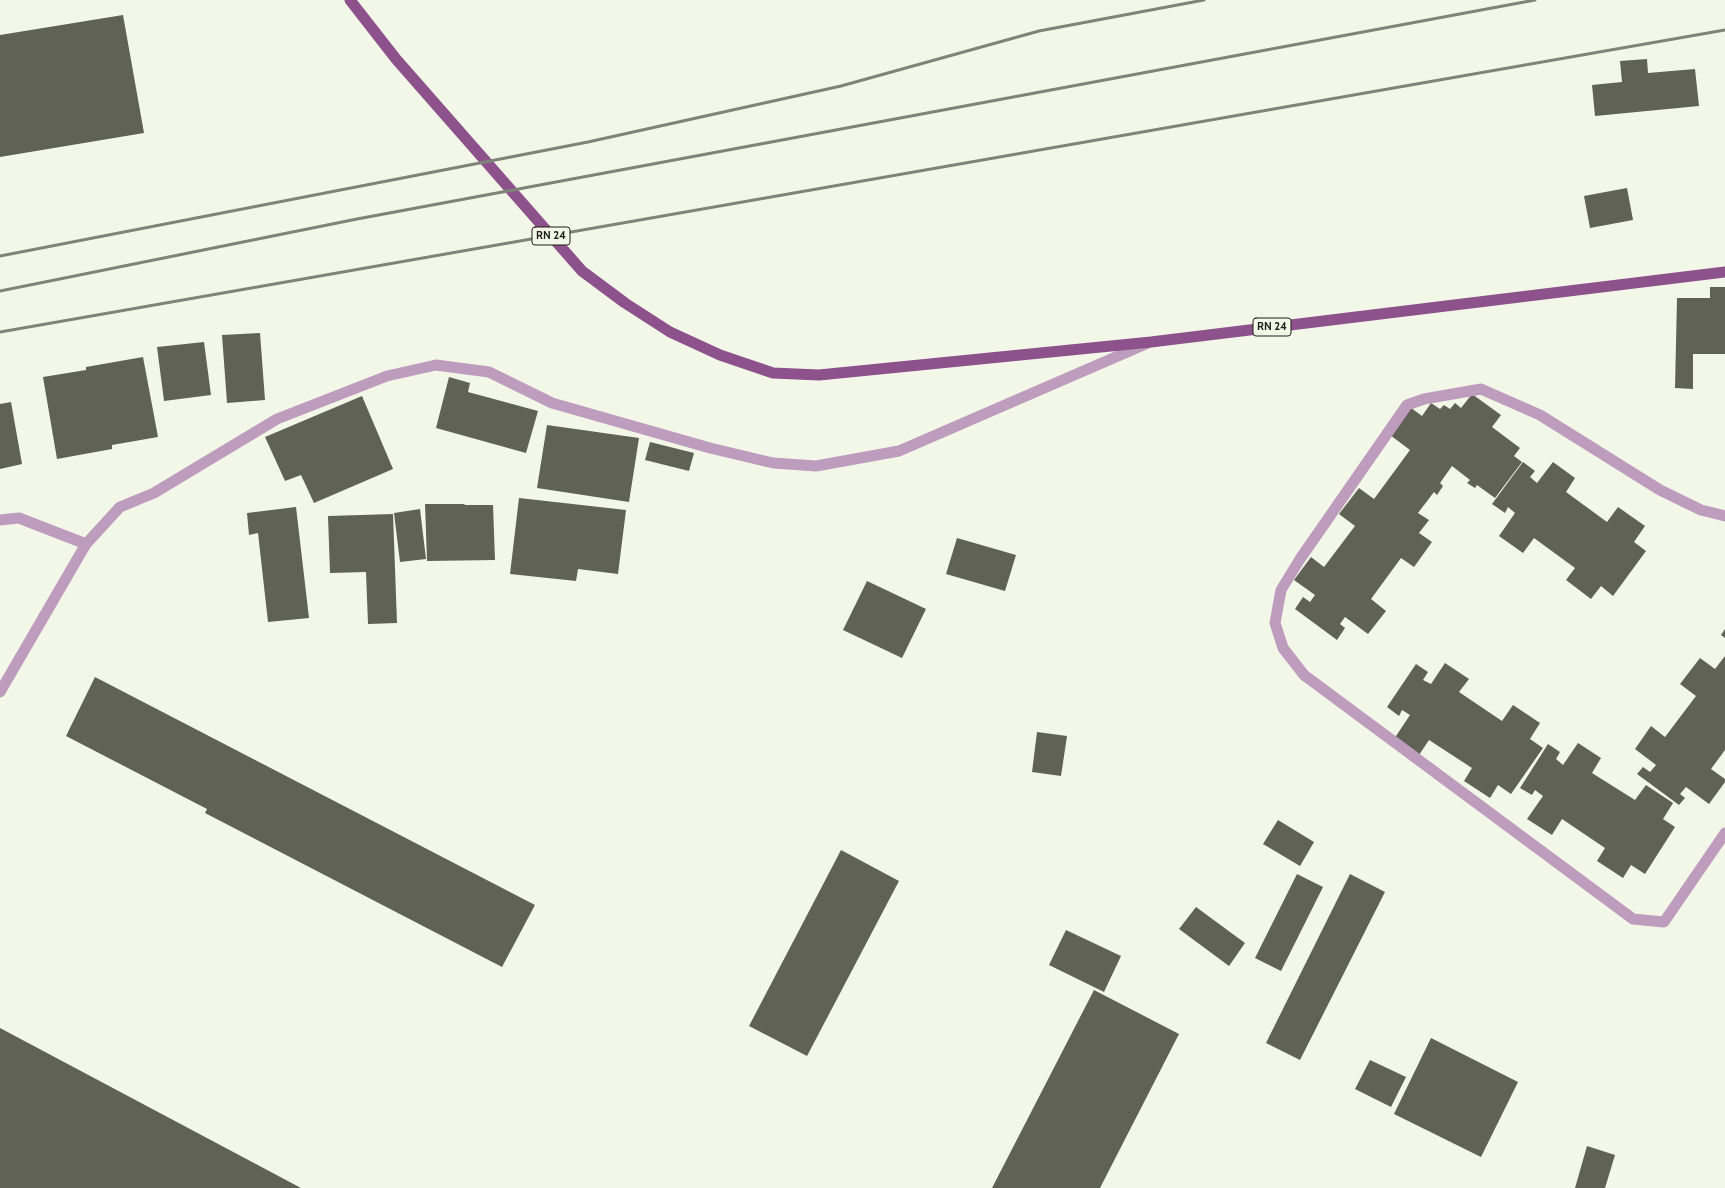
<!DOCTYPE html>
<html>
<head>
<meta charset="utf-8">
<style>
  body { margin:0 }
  canvas { display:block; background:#f3f7e8 }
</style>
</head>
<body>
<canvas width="1725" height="1188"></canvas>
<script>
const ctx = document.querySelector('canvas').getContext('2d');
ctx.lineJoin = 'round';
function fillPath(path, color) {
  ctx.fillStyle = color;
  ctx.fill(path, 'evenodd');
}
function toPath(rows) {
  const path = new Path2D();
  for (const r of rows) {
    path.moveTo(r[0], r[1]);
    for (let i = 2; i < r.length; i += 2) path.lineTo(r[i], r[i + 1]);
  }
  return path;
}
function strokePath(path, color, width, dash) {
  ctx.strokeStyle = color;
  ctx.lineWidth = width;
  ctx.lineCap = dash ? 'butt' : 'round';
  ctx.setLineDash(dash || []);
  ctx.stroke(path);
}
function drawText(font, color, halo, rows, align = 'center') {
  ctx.font = font + ' Cabin,sans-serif';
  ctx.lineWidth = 4;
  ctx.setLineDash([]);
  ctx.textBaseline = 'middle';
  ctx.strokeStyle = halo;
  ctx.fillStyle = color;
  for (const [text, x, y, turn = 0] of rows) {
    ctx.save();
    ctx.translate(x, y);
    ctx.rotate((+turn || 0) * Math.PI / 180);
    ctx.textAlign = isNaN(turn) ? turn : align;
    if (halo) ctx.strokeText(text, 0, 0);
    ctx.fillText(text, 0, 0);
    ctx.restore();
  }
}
const building = toPath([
  [123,15,144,133,0,157,0,35],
  [1647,59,1648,73,1695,69,1699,106,1595,116,1592,85,1622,82,1620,61],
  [1627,188,1633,220,1590,228,1584,196],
  [1710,287,1725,287,1725,354,1693,354,1693,389,1675,388,1677,298,1710,298],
  [260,333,265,400,227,403,222,335],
  [204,342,211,395,164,401,157,347],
  [143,357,158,437,112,445,112,449,57,459,43,377,86,370,86,367],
  [449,377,470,383,468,392,538,411,526,453,436,428],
  [1472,394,1501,415,1492,427,1520,448,1514,456,1522,462,1495,498,1477,485,1475,488,1467,483,1470,480,1452,466,1440,483,1443,486,1437,495,1434,492,1418,513,1429,520,1419,533,1432,542,1414,567,1401,558,1371,599,1386,611,1368,634,1345,617,1340,624,1345,628,1337,640,1295,609,1303,597,1310,602,1315,595,1294,580,1311,557,1324,567,1355,526,1339,514,1359,488,1374,499,1410,450,1390,435,1410,407,1422,416,1431,403,1440,409,1444,405,1450,409,1455,403,1461,408],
  [362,396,393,469,314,503,301,475,285,481,265,437],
  [11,402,22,464,0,469,0,404],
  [547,425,639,438,629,502,537,488],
  [650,442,694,453,689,471,645,460],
  [1523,462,1535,471,1530,477,1537,483,1553,462,1575,478,1566,492,1607,522,1618,507,1645,526,1634,542,1646,551,1613,596,1601,586,1591,599,1566,580,1575,568,1534,538,1523,553,1499,536,1515,513,1508,507,1505,513,1492,504],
  [519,498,626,510,618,574,578,569,576,581,510,574],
  [425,504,464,504,465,505,493,505,495,560,427,561],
  [296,507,309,618,268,622,258,533,249,535,247,513],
  [420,509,426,559,400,562,394,513],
  [393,514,397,623,368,624,366,572,330,573,328,516],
  [957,538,1016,555,1005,591,946,574],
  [867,581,926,609,902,658,843,630],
  [1725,629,1725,638,1721,635],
  [1725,656,1725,750,1711,769,1725,779,1725,782,1709,804,1686,787,1680,794,1685,798,1679,805,1637,774,1643,767,1650,772,1656,765,1635,749,1651,726,1665,737,1696,696,1680,684,1700,658,1715,669],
  [1445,663,1469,679,1459,692,1502,721,1513,705,1540,723,1530,739,1543,748,1511,794,1498,785,1490,798,1464,781,1472,768,1429,740,1419,755,1394,739,1410,715,1402,710,1399,716,1387,707,1416,664,1428,672,1423,680,1431,684],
  [95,677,535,905,502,967,205,813,207,809,66,736],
  [1037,732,1067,736,1061,776,1032,772],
  [1578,743,1601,758,1592,773,1635,800,1646,785,1673,803,1663,819,1675,827,1645,874,1631,865,1623,878,1597,861,1605,848,1562,819,1552,835,1527,819,1543,796,1535,790,1532,795,1520,788,1548,744,1560,752,1556,759,1563,765],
  [1278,820,1314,842,1300,866,1263,844],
  [841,850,899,881,807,1056,749,1026],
  [1297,874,1323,887,1281,971,1255,958],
  [1350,874,1385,892,1300,1060,1266,1043],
  [1196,907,1245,943,1229,966,1179,929],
  [1066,930,1121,956,1104,992,1049,965],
  [1094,990,1179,1034,1100,1188,992,1188],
  [0,1028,301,1188,0,1188],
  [1431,1038,1518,1082,1481,1157,1394,1114],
  [1370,1060,1406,1077,1391,1107,1355,1089],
  [1587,1146,1615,1155,1605,1188,1575,1188]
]);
const minor = toPath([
  [1725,516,1701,510,1660,490,1540,415,1481,389,1424,399,1407,405,1300,559,1281,590,1275,623,1283,648,1304,675,1633,919,1664,922,1725,833],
  [0,520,19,518,86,544],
  [0,692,86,544,120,507,154,493,277,419,387,376,436,365,489,372,552,403,710,448,773,463,816,466,899,451,1148,343]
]);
const primary = toPath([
  [350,0,396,59,582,271,625,303,670,332,720,355,773,373,819,375,1151,342,1725,272]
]);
const rail = toPath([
  [0,256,588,142,841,86,1039,31,1204,0],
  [0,291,357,219,1535,0],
  [0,332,1725,30]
]);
const shields = [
  [551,236,38],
  [1272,327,38]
];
const shieldNames = [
  ["RN 24",551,236],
  ["RN 24",1272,327]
];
fillPath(building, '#5f6255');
strokePath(minor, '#be9cbd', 11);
strokePath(primary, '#8d518c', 11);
strokePath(rail, '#818379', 3);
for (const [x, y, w] of shields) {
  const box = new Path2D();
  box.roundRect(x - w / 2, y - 9, w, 18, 3);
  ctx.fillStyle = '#f3f7e8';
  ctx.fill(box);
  strokePath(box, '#1e1f19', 1);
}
drawText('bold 11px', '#1e1f19', null, shieldNames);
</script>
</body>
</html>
